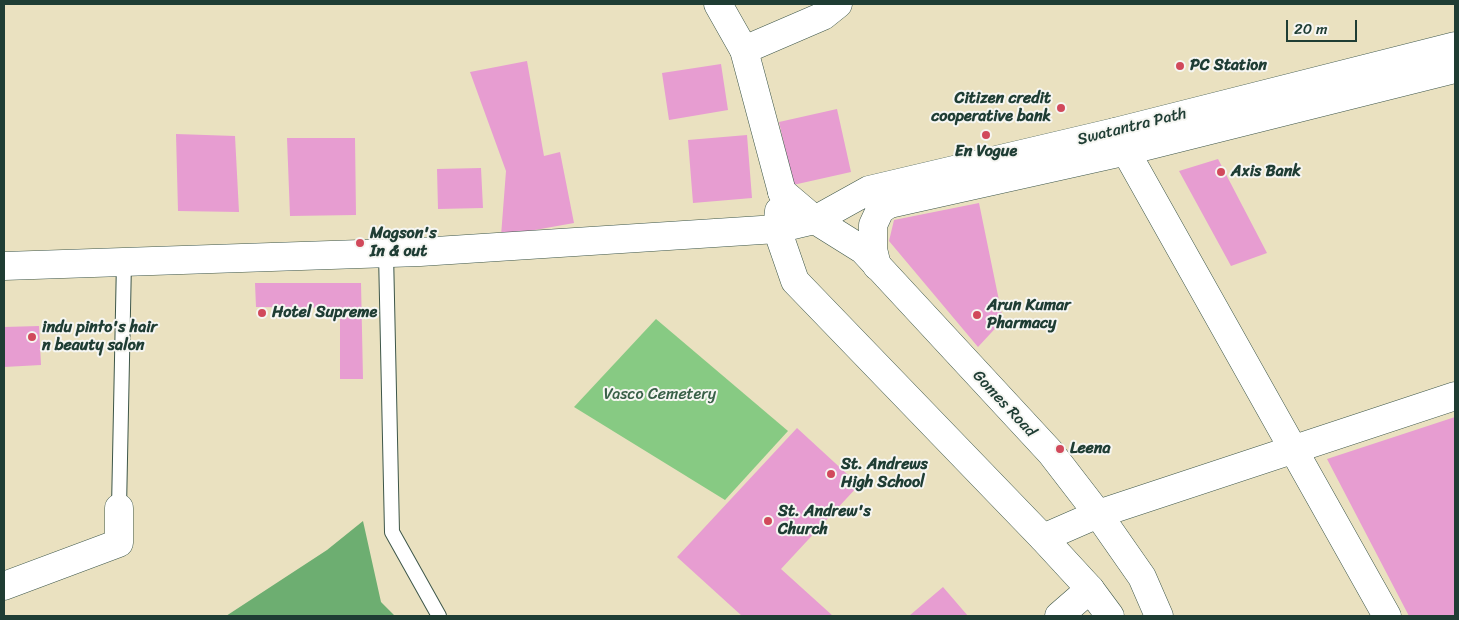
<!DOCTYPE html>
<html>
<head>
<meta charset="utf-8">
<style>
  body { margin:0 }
  #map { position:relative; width:1459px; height:620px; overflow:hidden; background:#eae1c0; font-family:Sriracha,sans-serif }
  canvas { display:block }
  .frame { position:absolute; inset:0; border:5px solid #1f3d34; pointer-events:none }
  .scale { position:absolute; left:1286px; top:20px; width:71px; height:22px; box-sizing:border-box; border:2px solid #1f3d34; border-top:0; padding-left:6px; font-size:15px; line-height:18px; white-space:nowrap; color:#1f3d34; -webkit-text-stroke:4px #f6f6f2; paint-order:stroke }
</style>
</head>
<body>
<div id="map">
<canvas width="1459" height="620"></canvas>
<div class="frame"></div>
<div class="scale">20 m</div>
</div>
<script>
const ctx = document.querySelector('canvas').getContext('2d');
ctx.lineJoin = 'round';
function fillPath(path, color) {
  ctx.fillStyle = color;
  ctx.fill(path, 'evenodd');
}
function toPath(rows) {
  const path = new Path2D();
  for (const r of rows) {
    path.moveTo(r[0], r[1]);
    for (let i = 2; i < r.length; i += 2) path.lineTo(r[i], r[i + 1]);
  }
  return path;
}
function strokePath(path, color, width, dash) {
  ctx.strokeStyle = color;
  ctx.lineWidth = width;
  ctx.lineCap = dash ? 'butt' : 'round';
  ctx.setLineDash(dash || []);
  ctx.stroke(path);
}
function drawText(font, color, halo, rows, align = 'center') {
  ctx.font = font + ' Sriracha,sans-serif';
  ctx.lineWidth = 4;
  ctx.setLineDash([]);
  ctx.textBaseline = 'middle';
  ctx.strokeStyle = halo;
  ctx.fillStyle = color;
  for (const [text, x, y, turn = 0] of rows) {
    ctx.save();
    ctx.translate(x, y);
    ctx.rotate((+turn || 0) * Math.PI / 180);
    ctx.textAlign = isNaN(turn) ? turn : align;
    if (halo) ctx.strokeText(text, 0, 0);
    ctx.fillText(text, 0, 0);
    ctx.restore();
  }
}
const green = toPath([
  [656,319,788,431,725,500,574,407]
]);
const forest = toPath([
  [363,521,381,602,395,616,226,616,327,550]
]);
const building = toPath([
  [527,61,544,156,560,152,574,223,501,236,506,171,470,72],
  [721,64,728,110,669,120,662,73],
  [837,109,851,172,793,185,779,122],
  [176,134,235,136,239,212,178,211],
  [747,135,752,198,693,203,688,140],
  [287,138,355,138,356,215,290,216],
  [1218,159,1267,253,1231,266,1179,171],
  [481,168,483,208,438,209,437,169],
  [979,203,1003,320,978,347,889,241,894,220],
  [255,283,361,283,363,379,340,379,340,308,256,307],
  [39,326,41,365,4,367,4,327],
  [1455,417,1455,616,1409,616,1327,459],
  [797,428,859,485,781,569,833,616,742,616,677,557],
  [943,587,968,616,909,616]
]);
const service = toPath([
  [386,253,392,532,439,616],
  [119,508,124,261]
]);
const minor = toPath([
  [744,50,823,16,838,4],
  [1115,132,1387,616],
  [1043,538,1098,514,1455,396],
  [4,586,119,543,119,508],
  [1059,616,1090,589]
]);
const tertiary = toPath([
  [815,220,869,190,1115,132,1455,46],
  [877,266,873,249,873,225,880,210,889,204,1127,151,1455,69]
]);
const secondary = toPath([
  [718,4,744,50,782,192]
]);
const primary = toPath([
  [782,192,815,220,863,250,1051,453,1098,514,1142,577,1159,616],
  [779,211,777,229,795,281,1043,538,1090,589,1110,616],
  [4,266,420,252,777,229,815,220]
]);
const markers = [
  [1180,66,5,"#d1495b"],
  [1061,108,5,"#d1495b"],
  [986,135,5,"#d1495b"],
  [1221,172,5,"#d1495b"],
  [360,243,5,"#d1495b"],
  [262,313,5,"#d1495b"],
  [977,315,5,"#d1495b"],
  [32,337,5,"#d1495b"],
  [1060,449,5,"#d1495b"],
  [831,474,5,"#d1495b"],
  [768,521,5,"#d1495b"]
];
const poiNames = [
  ["PC Station",1190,66],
  ["Citizen credit",1051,99,"right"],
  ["cooperative bank",1051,117,"right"],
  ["En Vogue",986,152,"center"],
  ["Axis Bank",1231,172],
  ["Magson's",370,234],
  ["In & out",370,252],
  ["Arun Kumar",987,306],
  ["Pharmacy",987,324],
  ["Hotel Supreme",272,313],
  ["indu pinto's hair",42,328],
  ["n beauty salon",42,346],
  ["Leena",1070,449],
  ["St. Andrews",841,465],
  ["High School",841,483],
  ["St. Andrew's",778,512],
  ["Church",778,530]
];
const streetNames = [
  ["Swatantra Path",1132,127,-14],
  ["Gomes Road",1004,404,47]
];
const parkNames = [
  ["Vasco Cemetery",660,395]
];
fillPath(green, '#87ca83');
fillPath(forest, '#6dae71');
fillPath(building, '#e79dd1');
strokePath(service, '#3d5649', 16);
strokePath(minor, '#3d5649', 29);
strokePath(tertiary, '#3d5649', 29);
strokePath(secondary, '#3d5649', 29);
strokePath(primary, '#3d5649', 29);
strokePath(service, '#fff', 14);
strokePath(minor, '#fff', 28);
strokePath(tertiary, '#fff', 28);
strokePath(secondary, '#fff', 28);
strokePath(primary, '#fff', 28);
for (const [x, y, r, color] of markers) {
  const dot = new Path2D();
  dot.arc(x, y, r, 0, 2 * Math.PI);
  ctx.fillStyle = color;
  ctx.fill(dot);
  strokePath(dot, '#f6f6f2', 2);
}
drawText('bold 16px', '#1f3d34', '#f6f6f2', poiNames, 'left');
drawText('16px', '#1f3d34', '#f6f6f2', streetNames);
drawText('16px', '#396048', '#f6f6f2', parkNames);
</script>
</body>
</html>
